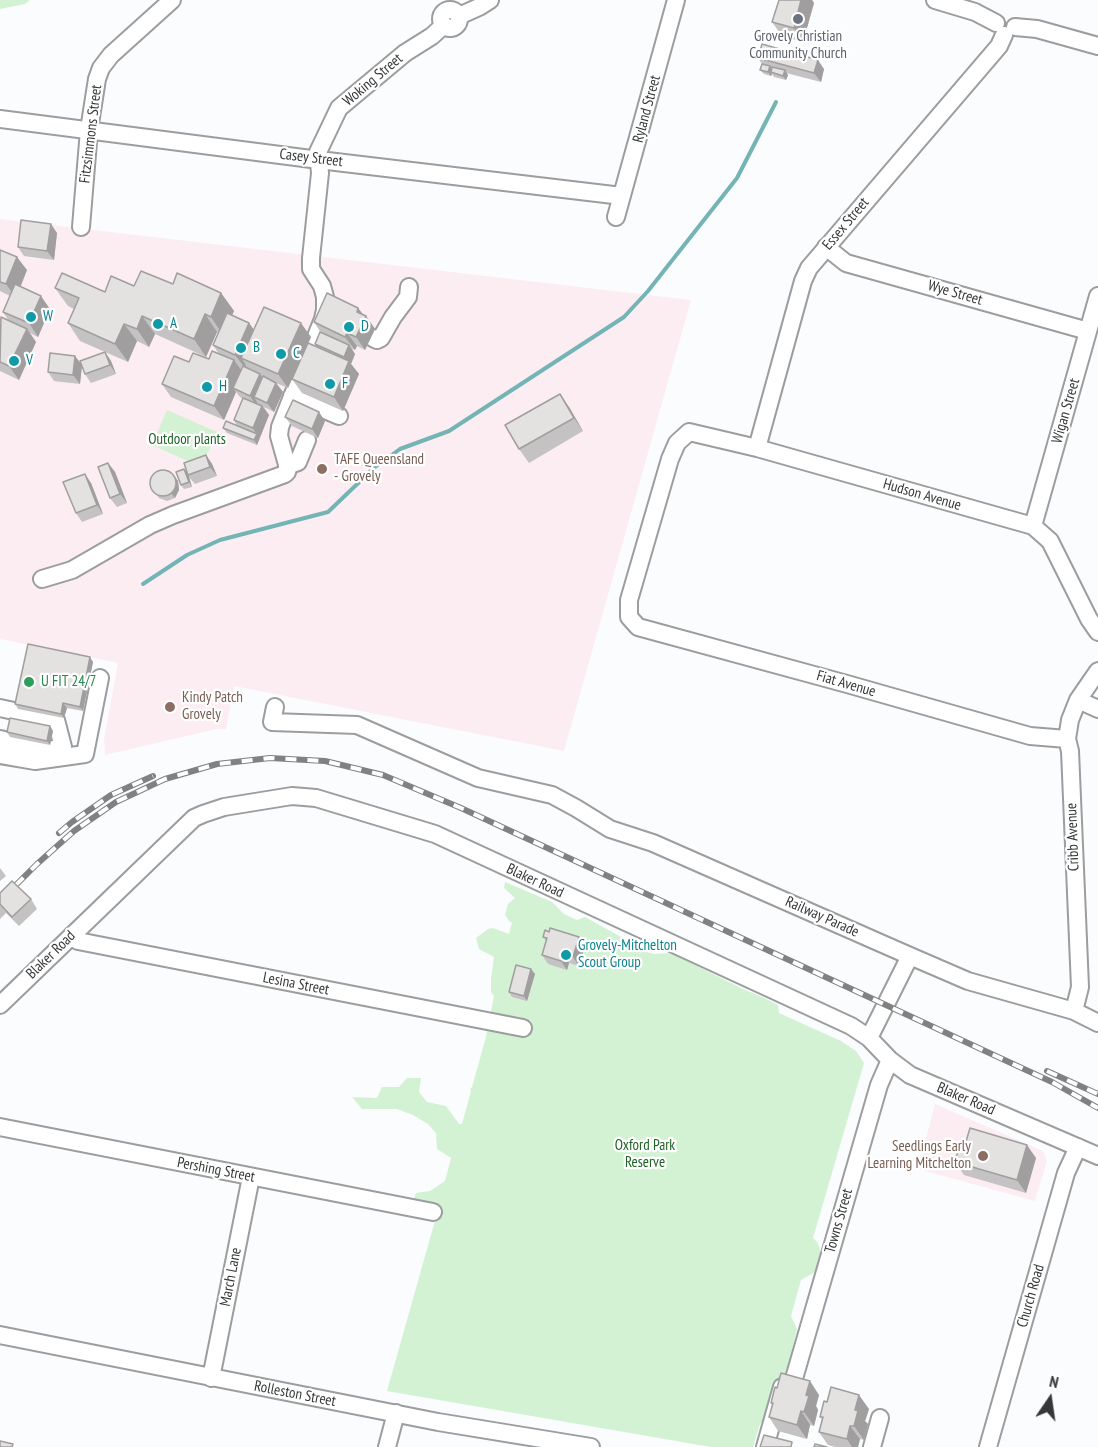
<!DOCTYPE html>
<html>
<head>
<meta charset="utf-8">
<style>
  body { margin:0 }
  #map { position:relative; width:1098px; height:1447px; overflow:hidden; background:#fafcfe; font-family:"PT Sans Narrow",sans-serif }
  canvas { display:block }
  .north { position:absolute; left:1020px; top:1369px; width:60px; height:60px; -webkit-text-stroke:4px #fff; paint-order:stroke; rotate:13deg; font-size:16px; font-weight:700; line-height:24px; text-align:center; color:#363737 }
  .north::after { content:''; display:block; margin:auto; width:21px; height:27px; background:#363737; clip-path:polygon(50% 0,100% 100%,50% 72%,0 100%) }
</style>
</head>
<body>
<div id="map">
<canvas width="1098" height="1447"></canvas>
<div class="north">N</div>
</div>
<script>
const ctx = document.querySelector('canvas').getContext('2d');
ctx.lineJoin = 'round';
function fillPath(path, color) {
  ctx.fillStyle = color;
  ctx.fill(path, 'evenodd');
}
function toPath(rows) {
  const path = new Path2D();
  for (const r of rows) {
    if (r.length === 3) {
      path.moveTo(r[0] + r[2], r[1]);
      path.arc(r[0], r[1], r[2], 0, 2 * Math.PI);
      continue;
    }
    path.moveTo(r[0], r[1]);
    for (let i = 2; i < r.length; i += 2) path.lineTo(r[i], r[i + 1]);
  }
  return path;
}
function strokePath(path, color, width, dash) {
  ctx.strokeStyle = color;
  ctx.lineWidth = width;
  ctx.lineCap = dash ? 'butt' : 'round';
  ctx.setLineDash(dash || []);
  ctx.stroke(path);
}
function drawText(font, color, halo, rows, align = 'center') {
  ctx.font = font + ' "PT Sans Narrow",sans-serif';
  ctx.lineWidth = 4.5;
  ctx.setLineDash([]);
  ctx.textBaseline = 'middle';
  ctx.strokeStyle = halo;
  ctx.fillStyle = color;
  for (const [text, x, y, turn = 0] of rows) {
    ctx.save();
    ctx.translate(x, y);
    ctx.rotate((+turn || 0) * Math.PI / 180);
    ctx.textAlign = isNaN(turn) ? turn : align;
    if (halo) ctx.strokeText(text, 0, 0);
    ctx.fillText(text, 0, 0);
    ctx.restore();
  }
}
const education = toPath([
  [0,219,691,300,564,751,234,686,226,729,217,729,105,755,104,739,118,663,0,639],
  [935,1104,1043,1151,1047,1161,1035,1201,918,1169]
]);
const green = toPath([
  [0,0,30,0,25,4,0,9],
  [167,410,217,432,208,453,194,464,152,445],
  [505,882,552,902,564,914,577,920,585,917,650,953,656,954,671,953,743,989,762,997,778,1005,779,1013,841,1041,856,1051,864,1063,813,1238,818,1243,821,1254,817,1271,801,1280,791,1316,797,1329,789,1363,790,1369,774,1394,764,1419,760,1424,753,1447,711,1447,387,1391,438,1210,413,1201,416,1193,430,1191,445,1181,451,1158,437,1149,436,1133,428,1124,413,1115,397,1109,362,1109,352,1097,377,1098,382,1087,399,1087,407,1078,421,1078,419,1092,427,1102,446,1106,459,1124,462,1124,471,1091,470,1089,472,1087,486,1037,494,996,491,992,491,979,494,957,479,949,476,938,488,929,493,928,509,934,512,922,510,922,505,915,508,904,515,898,504,888]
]);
const stream = toPath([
  [143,584,187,555,220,540,328,512,375,467,400,449,449,431,624,317,648,291,737,178,776,102]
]);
const minor = toPath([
  [935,0,975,12,996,23],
  [450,19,9],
  [459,16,479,7,490,0],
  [1015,27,1037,29,1098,46],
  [0,119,319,160,622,196],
  [616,217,676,0],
  [81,227,89,130,97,79,101,68,111,55,172,0],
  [826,247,846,263,1088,331],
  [373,338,377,340,381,338,393,317,408,297,409,287],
  [292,396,339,416],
  [757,448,803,281,809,268,999,46,1004,35],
  [287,466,298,462,307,440],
  [1033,526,1098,296],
  [42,579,72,570,150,525,173,515,285,474,287,472,288,468,279,436,280,427,323,319,325,310,325,297,322,286,311,269,311,258,320,173,318,152,339,108,405,53,432,36,444,25],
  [1078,700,1098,709],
  [275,707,272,722,357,725,478,778,552,795,576,808,610,829,653,843,910,956,968,981,1074,1011,1098,1023],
  [0,708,56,720,63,747,48,750,0,739],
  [1067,739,1030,736,847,684,638,627,629,617,629,600,670,459,677,443,689,432,757,448,1033,526,1050,541,1089,619,1098,632],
  [0,755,35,761,85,754,100,678],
  [72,935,78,941,523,1028],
  [0,1005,194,818,203,814,224,807,292,796,316,798,435,834,851,1026,869,1038,890,1060,910,1075,1098,1156],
  [1074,1011,1080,987,1070,751,1067,739,1070,720,1078,700,1098,671],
  [869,1038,910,956],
  [0,1127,433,1212],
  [0,1335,438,1422,591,1447],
  [211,1378,251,1177],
  [387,1447,396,1413],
  [765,1447,782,1387,793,1382,879,1085,890,1060],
  [872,1447,880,1418],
  [988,1447,1066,1173,1078,1147]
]);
const rail = toPath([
  [59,833,72,822,111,795,153,776],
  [0,901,37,864,74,831,116,802,165,779,217,764,270,758,325,761,383,775,461,808,1052,1082,1098,1108],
  [1047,1071,1098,1094]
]);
const wall = toPath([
  [779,0,812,0,814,3,803,42,782,36,772,22],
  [758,58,824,69,821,82,786,73,788,75,786,80,774,77,772,74,771,76,764,74,760,70,762,64],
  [57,233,54,260,24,256,18,247],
  [0,250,27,270,20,287,50,309,38,337,30,333,36,342,19,380,0,371,0,318,9,321,3,312,10,296,0,291],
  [173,284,221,293,234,311,232,315,249,323,254,330,311,337,288,388,276,383,283,392,274,412,264,407,269,415,257,445,227,433,223,428,237,426,234,420,243,399,240,397,236,392,224,420,171,397,162,384,189,362,209,359,219,354,213,345,219,333,217,332,206,357,155,334,149,347,137,341,128,362,80,341,68,323,74,309,68,306,55,288,105,292,134,286],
  [358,308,363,315,366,316,375,329,365,350,357,346,355,350,352,349,355,354,351,364,359,374,343,411,302,393,292,379,317,347,315,344,321,333,314,322],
  [105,352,111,361,116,374,91,383,85,374,82,365,80,384,54,381,48,372,82,365],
  [569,407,583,431,529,463,519,449],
  [285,417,325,421,318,438,292,426],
  [206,455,212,464,217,476,195,484,188,476,192,487,184,489,181,485,187,473],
  [108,463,115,472,127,503,117,507,110,498],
  [175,477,178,481,179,490,175,498,167,501,159,498,151,487],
  [91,483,103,514,82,522,76,513],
  [93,662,83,711,67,708,64,718,18,709,15,704],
  [53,731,50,745,10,737,7,732],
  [0,868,6,876,0,881],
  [0,893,31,899,37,909,19,926,6,913,0,919],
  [549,932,585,946,579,966,569,963,567,970,548,964,542,955,546,941,543,937],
  [531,969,535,974,527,1001,512,997,509,992],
  [964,1148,1036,1158,1026,1193,964,1175,955,1162],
  [777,1388,819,1395,816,1406,818,1410,814,1426,810,1425,807,1439,778,1431,769,1417,772,1405,771,1403],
  [869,1409,865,1421,868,1424,864,1440,860,1439,858,1447,835,1447,828,1445,819,1432,822,1419,820,1417]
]);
const shadedWall = toPath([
  [801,0,812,0,814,3,803,42,794,28],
  [818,60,824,69,821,82,814,73],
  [770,66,773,70,771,72,772,74,771,76,768,72],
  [785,70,788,75,786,80,783,76],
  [51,224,57,233,54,260,47,251],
  [17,257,27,270,16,298,6,284],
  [221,293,234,311,223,335,211,317],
  [41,296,50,309,38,337,29,323],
  [358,308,365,317,366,316,375,329,365,350,356,337,357,312],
  [205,314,217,332,206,357,194,339],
  [142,316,155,334,149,347,137,329],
  [249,323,259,337,241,358,246,365,245,368,235,355],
  [301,323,311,337,288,388,278,374],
  [124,324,137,341,128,362,115,344],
  [27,329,36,342,19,380,9,366],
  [347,333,357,346,355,350,345,337],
  [349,345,355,354,351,364,359,374,343,411,334,397,348,363,344,357],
  [105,352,111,361,116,374,110,365],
  [75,356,82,365,80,384,73,375],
  [234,360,244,374,233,388,236,392,224,420,214,406],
  [260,374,266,383,254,397,257,402,256,405,250,396],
  [276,383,283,392,274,412,267,403],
  [560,394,569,407,583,431,574,418],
  [262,406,269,415,257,445,254,440,256,434,253,428],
  [319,412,325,421,318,438,312,429],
  [206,455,212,464,217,476,210,467],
  [108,463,115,472,127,503,120,494],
  [184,469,188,473,192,487,189,482],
  [85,474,91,483,103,514,97,505],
  [175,477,178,481,179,490,175,498,171,493],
  [90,657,93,662,83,711,80,707],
  [63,703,67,708,64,718,61,714],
  [50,726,53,731,50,745,47,741],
  [579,937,585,946,579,966,573,957],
  [563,954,569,963,567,970,561,961],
  [531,969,535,974,527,1001,524,996],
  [1027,1145,1036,1158,1026,1193,1017,1180],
  [810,1381,819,1395,816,1406,818,1410,814,1426,804,1412,806,1395],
  [859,1395,869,1409,865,1421,868,1424,864,1440,854,1426,855,1410],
  [801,1411,810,1425,807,1439,797,1425],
  [850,1426,860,1439,858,1447,852,1447,847,1439]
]);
const building = toPath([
  [779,0,801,0,794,28,772,22,779,0],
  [762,44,818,60,814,73,758,58,762,44],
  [762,64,770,66,768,72,760,70,762,64],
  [772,67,785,70,783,76,771,72,772,67],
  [21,220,51,224,47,251,18,247,21,220],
  [0,250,17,257,6,284,0,282,0,250],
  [141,271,173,284,177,273,221,293,211,317,205,314,194,339,142,316,137,329,124,324,115,344,68,323,79,298,55,288,62,273,105,292,111,276,134,286,141,271],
  [15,284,41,296,29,323,3,312,15,284],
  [327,293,358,308,357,312,366,316,356,337,347,333,345,337,314,322,327,293],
  [264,307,301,323,278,374,241,358,264,307],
  [227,313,249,323,235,355,213,345,227,313],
  [1,317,27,329,9,366,0,362,1,317],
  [320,332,349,345,344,357,315,344,320,332],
  [308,343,349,361,334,397,292,379,308,343],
  [212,351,234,360,214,406,162,384,174,356,189,362,193,353,209,359,212,351],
  [105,352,110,365,85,374,80,361,105,352],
  [50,353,75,356,73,375,48,372,50,353],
  [243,366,260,374,250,396,233,388,243,366],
  [263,376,276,383,267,403,254,397,263,376],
  [560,394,574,418,519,449,505,425,560,394],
  [243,398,262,406,253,428,234,420,243,398],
  [293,400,319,412,312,429,285,417,293,400],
  [226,421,257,434,254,440,223,428,226,421],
  [206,455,210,467,188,475,184,463,206,455],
  [108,463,120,494,110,498,98,467,108,463],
  [184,469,189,482,181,485,176,472,184,469],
  [163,483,13],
  [85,474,97,505,76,513,63,482,85,474],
  [28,644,90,657,80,707,63,703,61,714,15,704,28,644],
  [10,718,50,726,47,741,7,732,10,718],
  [12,881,31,899,12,917,0,904,0,893,12,881],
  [550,928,579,937,573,957,563,954,561,961,542,955,547,938,543,937,545,930,549,932,550,928],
  [516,965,531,969,524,996,509,992,516,965],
  [970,1128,1027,1145,1017,1180,955,1162,959,1146,964,1148,970,1128],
  [781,1373,810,1381,806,1395,809,1396,804,1412,801,1411,797,1425,769,1417,773,1403,771,1403,775,1387,777,1388,781,1373],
  [831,1387,859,1395,855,1410,858,1411,854,1426,850,1426,847,1439,819,1432,823,1417,820,1417,824,1401,827,1402,831,1387],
  [764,1435,792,1442,791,1447,760,1447,764,1435],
  [0,1441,13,1444,12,1447,0,1447,0,1441],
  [815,1444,827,1447,814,1447,815,1444]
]);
const markers = [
  [798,19,6,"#6b7280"],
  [31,317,6,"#0f9aa8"],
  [158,324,6,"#0f9aa8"],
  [349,327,6,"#0f9aa8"],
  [241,348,6,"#0f9aa8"],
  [281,354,6,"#0f9aa8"],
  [14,361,6,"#0f9aa8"],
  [330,384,6,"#0f9aa8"],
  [207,387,6,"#0f9aa8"],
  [322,469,6,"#8d6e63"],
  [29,682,6,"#2e9e5b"],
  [170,707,6,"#8d6e63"],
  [566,955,6,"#0f9aa8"],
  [983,1156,6,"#8d6e63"]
];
const worshipNames = [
  ["Grovely Christian",798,37],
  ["Community Church",798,54]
];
const streetNames = [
  ["Woking Street",373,80,-40],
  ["Ryland Street",647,109,-75],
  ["Fitzsimmons Street",91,134,-83],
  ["Casey Street",311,158,7],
  ["Essex Street",846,224,-50],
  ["Wye Street",955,293,16],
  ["Wigan Street",1066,411,-74],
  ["Hudson Avenue",922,495,16],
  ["Fiat Avenue",846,684,16],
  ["Cribb Avenue",1073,837,-92],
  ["Blaker Road",535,881,25],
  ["Railway Parade",822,917,24],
  ["Blaker Road",51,955,-44],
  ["Lesina Street",296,984,11],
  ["Blaker Road",966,1099,23],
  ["Pershing Street",216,1170,11],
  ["Towns Street",839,1221,-74],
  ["March Lane",231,1277,-79],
  ["Church Road",1031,1296,-74],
  ["Rolleston Street",295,1394,11]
];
const cultureNames = [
  ["W",43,317],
  ["A",170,324],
  ["D",361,327],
  ["B",253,348],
  ["C",293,354],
  ["V",26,361],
  ["F",342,384],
  ["H",219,387],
  ["Grovely-Mitchelton",578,946],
  ["Scout Group",578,963]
];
const parkNames = [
  ["Outdoor plants",187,440],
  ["Oxford Park",645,1146],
  ["Reserve",645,1163]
];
const educationNames = [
  ["TAFE Queensland",334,460],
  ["- Grovely",334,477],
  ["Kindy Patch",182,698],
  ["Grovely",182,715],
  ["Seedlings Early",971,1147,"right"],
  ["Learning Mitchelton",971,1164,"right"]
];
const leisureNames = [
  ["U FIT 24/7",41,682]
];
fillPath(education, '#fcedf3');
fillPath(green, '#d3f2d3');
strokePath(stream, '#74b4b5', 4);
strokePath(minor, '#9b9d9f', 20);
strokePath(minor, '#fff', 16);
strokePath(rail, '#7f8182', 6);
strokePath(rail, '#fff', 4, [11]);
fillPath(wall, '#c4c2c2');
fillPath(shadedWall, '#a09e9e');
fillPath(building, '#e4e2e1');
strokePath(building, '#a09e9e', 1.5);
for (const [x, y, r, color] of markers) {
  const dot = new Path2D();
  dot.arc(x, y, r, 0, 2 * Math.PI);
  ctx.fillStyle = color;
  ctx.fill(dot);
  strokePath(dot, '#fff', 2);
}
drawText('15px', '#5b616d', '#fff', worshipNames);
drawText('15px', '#363737', '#fff', streetNames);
drawText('15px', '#0d838f', '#fff', cultureNames, 'left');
drawText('15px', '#1f6326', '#fff', parkNames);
drawText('15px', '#785e54', '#fff', educationNames, 'left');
drawText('15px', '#27864d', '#fff', leisureNames, 'left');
</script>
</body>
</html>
